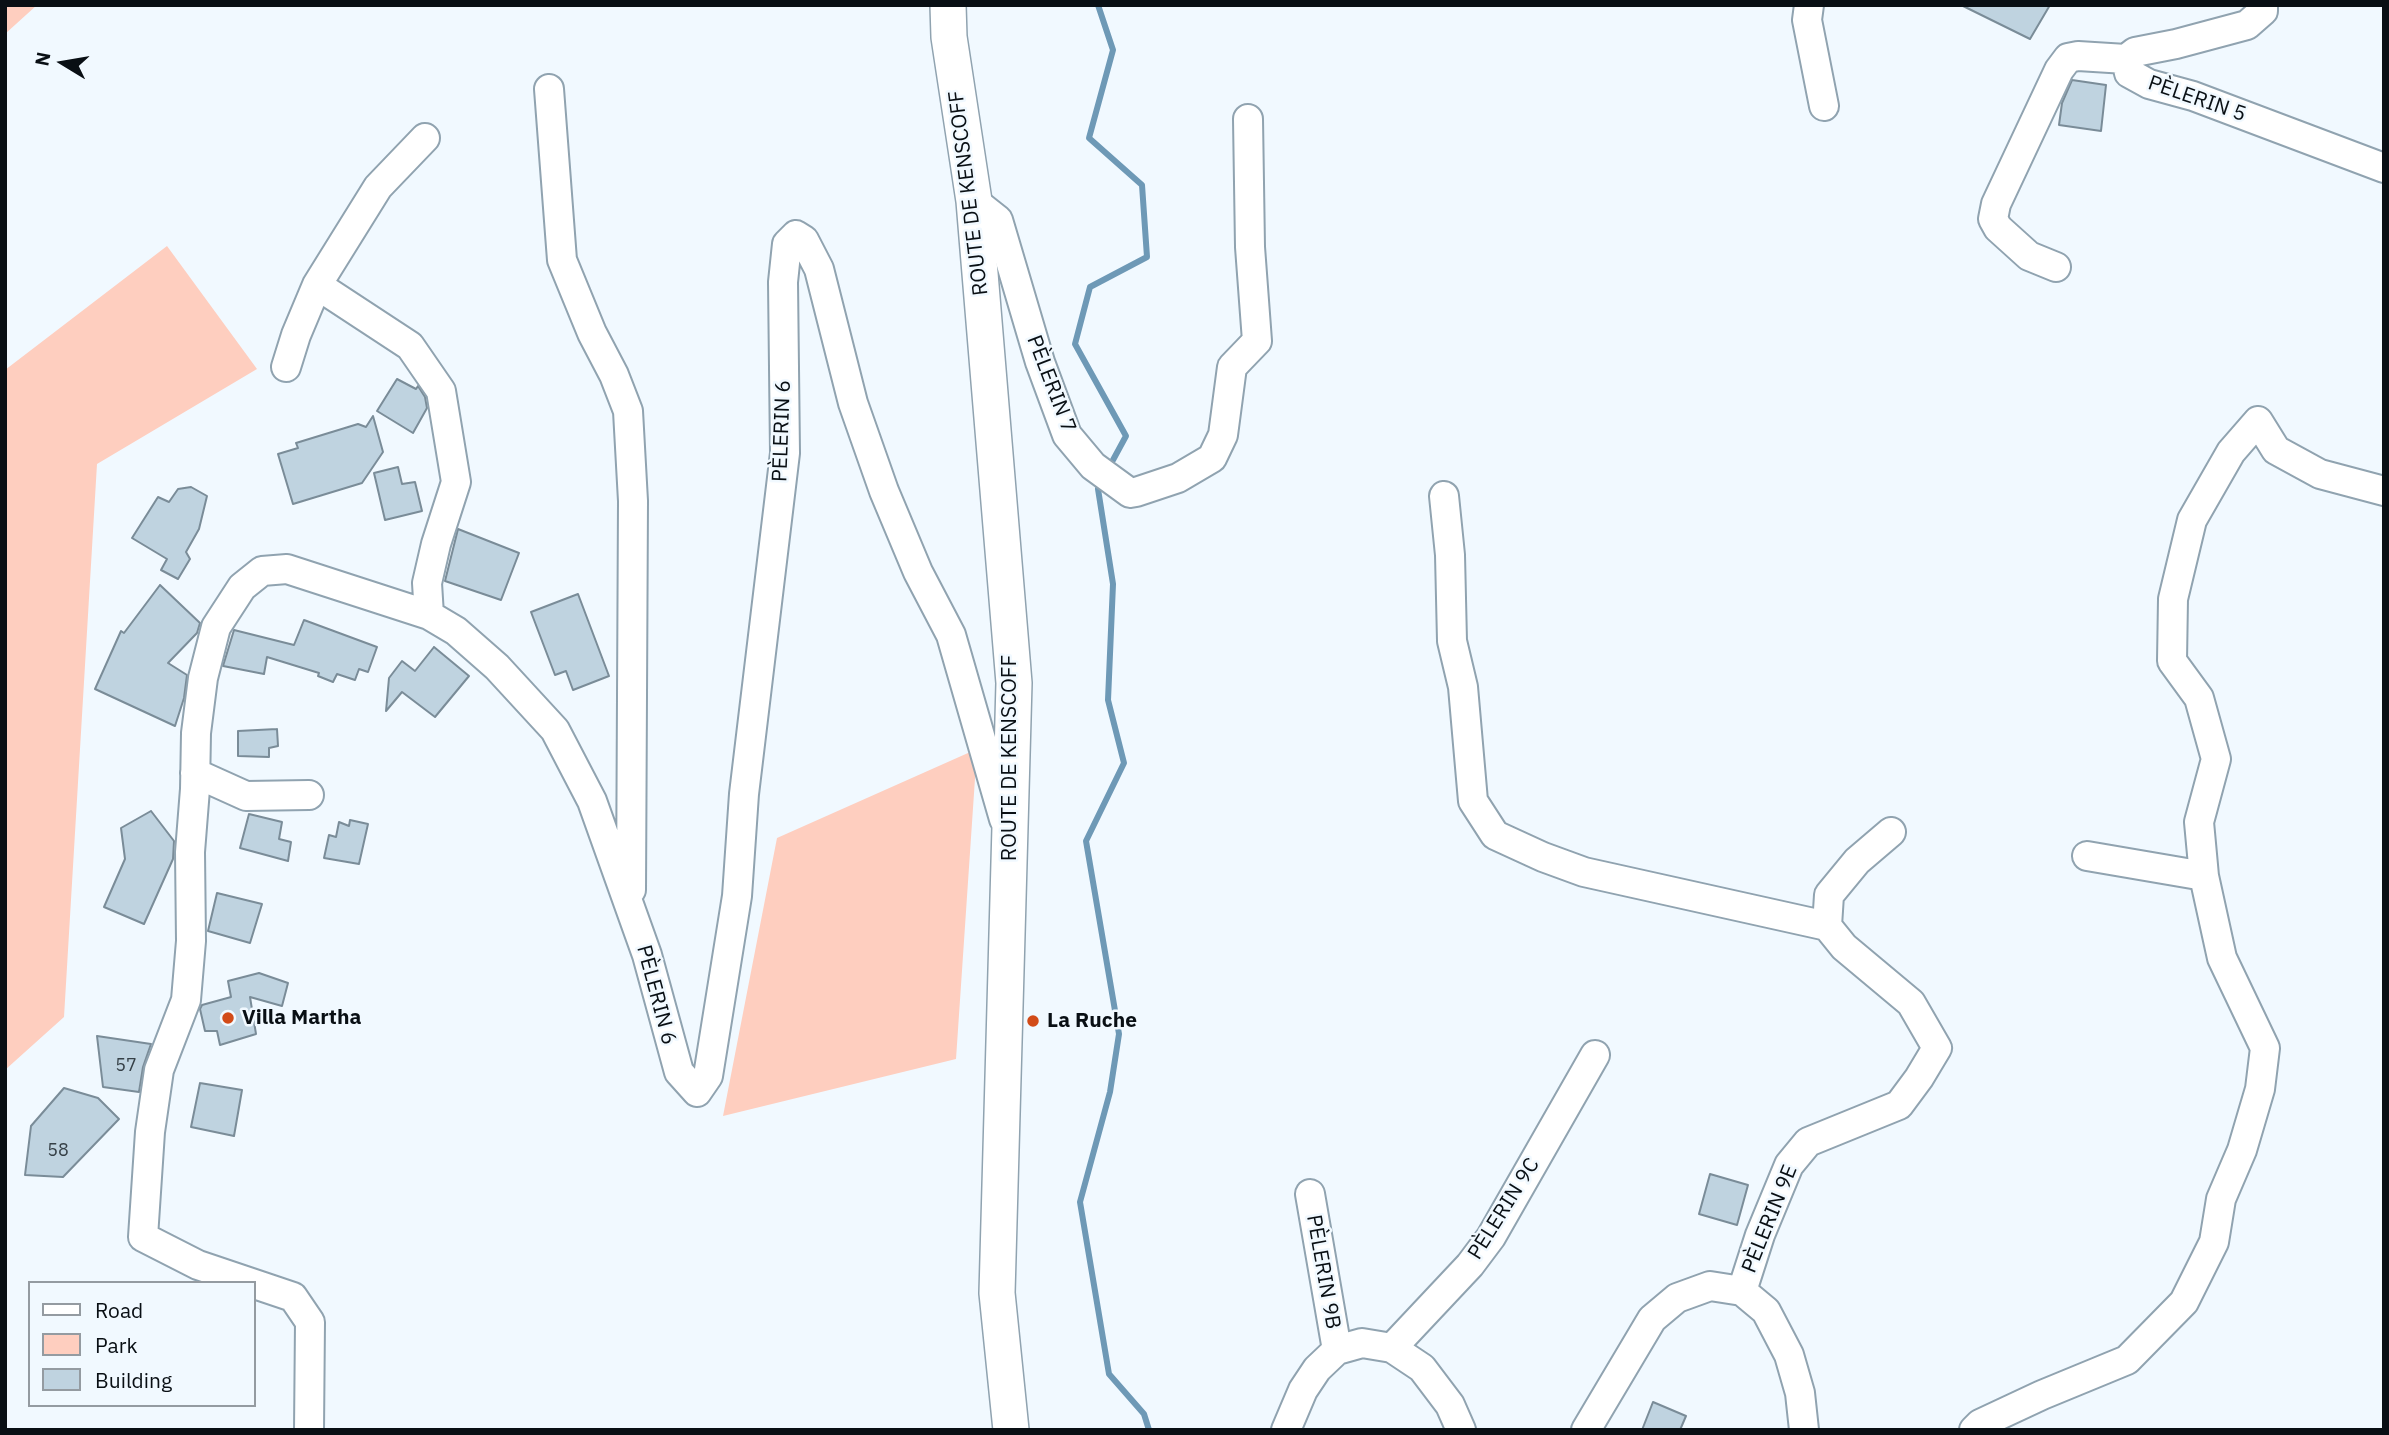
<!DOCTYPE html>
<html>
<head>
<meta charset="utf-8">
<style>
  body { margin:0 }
  #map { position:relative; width:2389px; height:1435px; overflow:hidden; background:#f1f9ff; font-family:"IBM Plex Sans",sans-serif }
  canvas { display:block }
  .frame { position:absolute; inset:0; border:7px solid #090f14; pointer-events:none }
  .legend { position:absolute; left:28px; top:1281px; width:228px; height:126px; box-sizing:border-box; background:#f1f9ff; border:2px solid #949ba1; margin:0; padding:9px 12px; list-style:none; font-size:21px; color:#090f14 }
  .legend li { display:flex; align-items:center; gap:14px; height:35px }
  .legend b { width:35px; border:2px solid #949ba1 }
  .north { position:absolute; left:28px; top:28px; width:70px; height:70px; -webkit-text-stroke:5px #f1f9ff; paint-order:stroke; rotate:281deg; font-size:19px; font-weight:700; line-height:28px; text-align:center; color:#090f14 }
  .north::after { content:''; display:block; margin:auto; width:24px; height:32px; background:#090f14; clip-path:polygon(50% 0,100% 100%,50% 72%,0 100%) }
</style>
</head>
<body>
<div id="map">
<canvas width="2389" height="1435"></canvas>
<div class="frame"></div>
<ul class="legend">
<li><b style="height:9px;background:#fff"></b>Road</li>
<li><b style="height:19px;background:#fecebf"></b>Park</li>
<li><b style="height:19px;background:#bfd3e0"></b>Building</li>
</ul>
<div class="north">N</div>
</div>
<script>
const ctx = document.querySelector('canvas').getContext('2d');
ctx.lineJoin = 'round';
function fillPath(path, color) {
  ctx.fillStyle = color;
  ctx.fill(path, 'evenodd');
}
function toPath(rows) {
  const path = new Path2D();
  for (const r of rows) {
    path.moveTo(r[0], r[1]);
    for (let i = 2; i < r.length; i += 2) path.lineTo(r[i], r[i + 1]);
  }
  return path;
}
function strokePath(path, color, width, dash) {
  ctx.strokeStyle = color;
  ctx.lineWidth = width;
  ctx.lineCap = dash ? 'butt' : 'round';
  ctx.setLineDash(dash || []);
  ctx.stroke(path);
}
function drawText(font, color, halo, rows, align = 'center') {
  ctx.font = font + ' "IBM Plex Sans",sans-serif';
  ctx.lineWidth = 5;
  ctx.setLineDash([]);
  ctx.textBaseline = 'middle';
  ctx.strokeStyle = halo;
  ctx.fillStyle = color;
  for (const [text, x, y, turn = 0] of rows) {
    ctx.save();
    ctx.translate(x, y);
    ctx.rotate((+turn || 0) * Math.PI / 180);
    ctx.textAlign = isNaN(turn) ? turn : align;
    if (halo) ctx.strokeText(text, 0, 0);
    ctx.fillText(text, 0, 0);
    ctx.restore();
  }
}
const green = toPath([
  [5,5,37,5,5,34],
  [167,246,257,369,97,464,64,1017,5,1070,5,370],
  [977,749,956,1059,723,1116,777,838]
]);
const stream = toPath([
  [1098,5,1113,50,1089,138,1142,185,1147,257,1090,287,1075,344,1126,436,1113,460],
  [1098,489,1113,584,1108,700,1124,763,1086,841,1119,1034,1110,1092,1080,1202,1109,1374,1144,1414,1149,1430]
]);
const building = toPath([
  [1961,5,2050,5,2030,39,1961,5],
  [2072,80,2106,85,2101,131,2059,125,2062,103,2072,80],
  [397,379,416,389,418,386,425,397,427,408,413,433,377,411,397,379],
  [373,416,383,452,362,483,293,504,278,454,298,448,296,443,358,424,366,427,373,416],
  [398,467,402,484,415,482,422,511,385,520,374,473,398,467],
  [191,487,207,496,199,529,186,552,190,559,178,579,161,570,167,559,132,538,158,497,169,502,178,489,191,487],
  [458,529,519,553,501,600,445,581,458,529],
  [160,585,200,623,197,633,168,663,187,675,184,698,175,726,95,689,121,631,124,633,160,585],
  [578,594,609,676,573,690,566,671,555,675,531,612,578,594],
  [304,620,377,647,368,672,359,669,355,680,337,674,333,682,318,676,319,673,267,657,264,674,223,666,234,630,294,645,304,620],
  [434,647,469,676,435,717,402,692,386,711,389,678,402,661,415,671,434,647],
  [277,729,278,746,269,748,269,757,238,756,238,731,277,729],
  [151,811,174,841,173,859,144,924,104,907,125,859,121,828,151,811],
  [249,814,282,822,279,839,291,842,288,861,240,848,249,814],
  [350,820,368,824,359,864,324,858,329,835,336,837,339,822,349,826,350,820],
  [217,893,262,904,250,943,208,931,217,893],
  [259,973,288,983,282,1006,250,997,256,1034,220,1045,217,1031,205,1031,200,1009,202,1005,231,997,228,981,259,973],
  [97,1036,151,1044,143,1067,139,1092,103,1087,97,1036],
  [200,1083,242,1090,234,1136,191,1127,200,1083],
  [64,1088,98,1098,119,1119,63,1177,25,1175,31,1126,64,1088],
  [1710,1174,1748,1185,1737,1225,1699,1214,1710,1174],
  [1653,1402,1686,1416,1680,1430,1642,1430,1653,1402]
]);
const minor = toPath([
  [1809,5,1807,20,1824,106],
  [2126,59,2129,73,2149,84,2193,96,2384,168],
  [2126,59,2135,52,2176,44,2247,25,2263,11,2263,5],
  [549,89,562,260,592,333,614,375,628,411,633,501,631,890],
  [974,201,998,220,1040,362,1067,435,1093,466,1130,493,1136,492,1178,478,1212,458,1223,435,1232,367,1257,341,1250,247,1248,119],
  [2056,267,2029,256,1998,228,1993,219,1996,204,2059,70,2068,58,2078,56,2126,59],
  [317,285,410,346,441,391,456,482,436,544,427,583,429,615],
  [286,367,296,335,317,285,378,187,425,138],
  [1444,496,1450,555,1452,641,1463,687,1473,801,1495,835,1543,857,1584,872,1827,926],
  [195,773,246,796,309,795],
  [2087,856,2204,876],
  [1310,1194,1337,1350],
  [1742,1291,1760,1235,1789,1165,1808,1142,1899,1105,1919,1078,1937,1048,1911,1003,1844,947,1827,926,1829,895,1857,861,1891,832],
  [1392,1348,1470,1265,1491,1237,1595,1055],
  [309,1430,310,1322,293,1297,198,1265,143,1237,150,1132,159,1070,186,1000,191,941,190,852,195,789,196,733,203,678,216,627,242,587,262,571,287,569,429,615,456,631,497,667,555,730,592,801,647,955,679,1072,697,1092,708,1076,737,896,744,794,785,453,783,282,787,244,796,235,804,240,819,269,853,403,884,491,918,572,951,635,1004,819],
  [1286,1430,1303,1390,1317,1369,1337,1350,1362,1343,1392,1348,1422,1368,1450,1405,1461,1430],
  [1586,1430,1652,1319,1677,1298,1710,1286,1742,1291,1766,1311,1789,1355,1800,1393,1804,1430],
  [1974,1430,1980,1424,2042,1395,2127,1360,2184,1302,2214,1242,2221,1199,2242,1150,2260,1089,2265,1048,2222,958,2204,876,2199,822,2216,759,2199,698,2172,661,2173,599,2192,520,2231,452,2258,421,2276,450,2320,474,2384,491]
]);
const major = toPath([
  [948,5,949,37,974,201,1014,683,997,1293,1011,1430]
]);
const markers = [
  [228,1018,7,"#d24b18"],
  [1033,1021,7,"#d24b18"]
];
const numberNames = [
  ["57",126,1066],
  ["58",58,1151]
];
const streetNames = [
  ["PÈLERIN 5",2197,99,19],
  ["ROUTE DE KENSCOFF",969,193,-97],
  ["PÈLERIN 7",1051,384,69],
  ["PÈLERIN 6",782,431,-88],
  ["ROUTE DE KENSCOFF",1010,758,-90],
  ["PÈLERIN 6",656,995,75],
  ["PÈLERIN 9C",1504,1209,-58],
  ["PÈLERIN 9E",1770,1219,-68],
  ["PÈLERIN 9B",1323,1272,80]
];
const poiNames = [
  ["Villa Martha",242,1018],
  ["La Ruche",1047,1021]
];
fillPath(green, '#fecebf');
strokePath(stream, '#6e99b6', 6);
fillPath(building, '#bfd3e0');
strokePath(building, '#7a8c98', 2);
strokePath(minor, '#90a3b0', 32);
strokePath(major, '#90a3b0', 38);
strokePath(minor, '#fff', 28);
strokePath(major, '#fff', 35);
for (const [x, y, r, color] of markers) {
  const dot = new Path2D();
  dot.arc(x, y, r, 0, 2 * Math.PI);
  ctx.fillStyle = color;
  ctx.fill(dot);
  strokePath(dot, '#f1f9ff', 2.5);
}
drawText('18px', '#364047', null, numberNames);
drawText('21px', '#090f14', '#f1f9ff', streetNames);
drawText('bold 21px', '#090f14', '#f1f9ff', poiNames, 'left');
</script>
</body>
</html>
